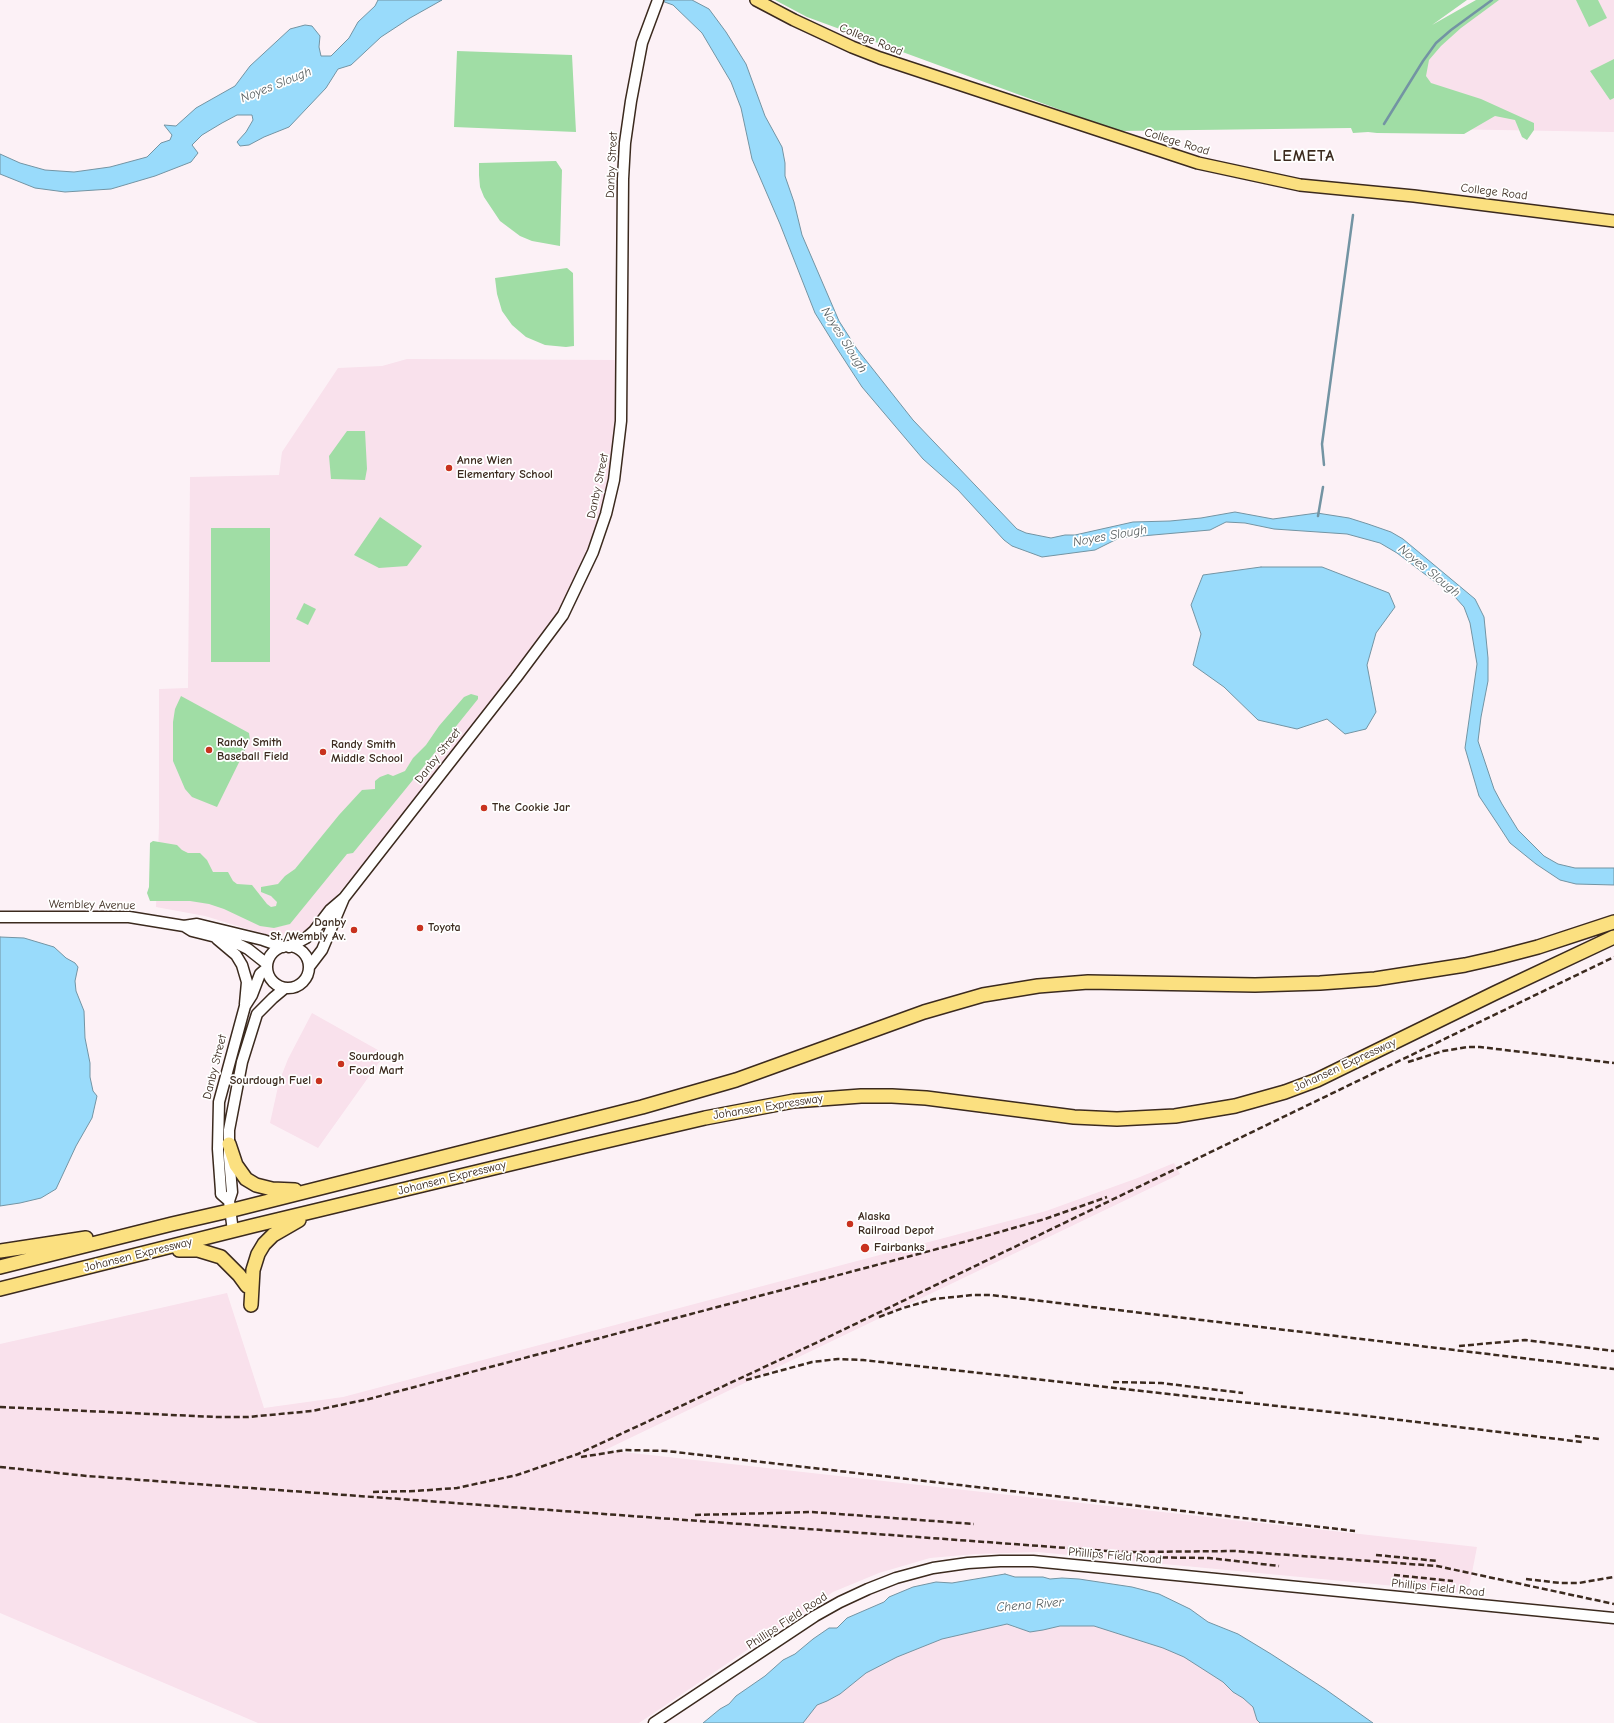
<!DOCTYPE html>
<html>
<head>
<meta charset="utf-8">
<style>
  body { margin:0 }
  canvas { display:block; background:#fcf1f6 }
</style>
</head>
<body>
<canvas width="1614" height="1723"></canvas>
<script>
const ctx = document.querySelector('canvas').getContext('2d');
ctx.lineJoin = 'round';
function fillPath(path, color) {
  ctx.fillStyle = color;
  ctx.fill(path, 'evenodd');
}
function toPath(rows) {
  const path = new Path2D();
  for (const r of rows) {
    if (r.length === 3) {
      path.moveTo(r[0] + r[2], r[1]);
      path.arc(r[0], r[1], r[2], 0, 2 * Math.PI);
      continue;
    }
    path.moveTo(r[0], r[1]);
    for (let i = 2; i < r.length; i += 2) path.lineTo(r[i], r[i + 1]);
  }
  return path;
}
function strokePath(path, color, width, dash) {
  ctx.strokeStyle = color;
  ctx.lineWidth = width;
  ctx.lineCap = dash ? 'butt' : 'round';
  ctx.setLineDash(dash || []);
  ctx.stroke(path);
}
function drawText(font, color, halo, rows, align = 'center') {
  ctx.font = font + ' "Comic Neue",sans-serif';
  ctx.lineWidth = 3.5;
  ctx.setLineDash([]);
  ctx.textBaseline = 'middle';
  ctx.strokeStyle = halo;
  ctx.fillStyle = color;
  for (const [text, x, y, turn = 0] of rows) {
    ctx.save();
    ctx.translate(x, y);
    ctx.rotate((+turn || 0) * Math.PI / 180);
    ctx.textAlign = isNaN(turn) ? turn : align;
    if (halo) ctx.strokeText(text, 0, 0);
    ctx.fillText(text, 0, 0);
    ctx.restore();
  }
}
const built = toPath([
  [1492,0,1614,0,1614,132,1383,128,1423,61],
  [407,359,623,360,614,480,578,585,505,692,309,929,299,936,288,938,270,936,205,916,156,907,159,826,159,689,188,688,190,477,279,475,282,452,338,368,382,366],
  [312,1013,385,1054,318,1148,270,1123,279,1082,288,1059],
  [1174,1163,1180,1174,605,1450,1477,1547,1468,1593,1038,1552,976,1554,930,1558,879,1573,833,1592,639,1723,258,1723,0,1613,0,1344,227,1293,264,1408,343,1397,1046,1211,1135,1179],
  [1007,1624,1015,1628,1043,1630,1060,1626,1094,1626,1163,1648,1184,1657,1223,1682,1233,1692,1243,1698,1253,1707,1257,1720,1260,1723,803,1723,817,1705,827,1701,840,1694,866,1673,897,1657,942,1639]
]);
const green = toPath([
  [775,0,1467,0,1432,25,1476,0,1499,0,1461,28,1441,46,1429,60,1426,76,1431,83,1481,99,1534,123,1534,130,1527,140,1522,137,1515,120,1495,116,1464,134,1377,133,1368,132,1353,133,1351,128,1118,131,807,17],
  [1576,0,1598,0,1607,18,1589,27],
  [457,51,572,55,576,132,454,127],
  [1614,59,1614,98,1610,100,1590,71],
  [556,161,562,170,560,246,532,241,520,236,500,221,484,197,480,187,479,175,479,163],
  [567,268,573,273,574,346,566,347,545,345,526,337,512,325,502,311,497,294,495,278],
  [347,431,365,431,367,469,365,480,331,479,329,456],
  [380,517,422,546,407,566,379,568,354,555],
  [211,528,270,528,270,662,211,662],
  [304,603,316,609,308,625,296,619],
  [471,694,478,696,478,699,404,791,353,853,347,854,290,924,274,928,260,926,224,909,209,904,190,901,150,901,147,893,149,887,150,843,153,841,177,845,182,850,188,853,200,853,207,860,213,872,228,872,233,881,237,884,252,885,267,904,271,907,276,906,277,902,271,896,261,892,261,887,278,884,285,876,295,869,339,815,362,790,375,789,375,781,380,777,388,774,393,776,405,771,413,758,426,745,439,726,464,697],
  [181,696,249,733,250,740,217,807,192,797,185,789,173,761,173,722,175,709]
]);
const water = toPath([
  [378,0,442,0,410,18,381,37,351,65,338,69,326,88,289,127,264,137,249,145,240,146,237,142,246,132,253,120,252,115,237,115,222,123,202,135,192,145,198,153,191,162,155,176,111,189,65,192,35,188,0,174,0,154,20,163,45,170,74,172,110,167,147,157,161,143,170,140,172,135,164,125,176,126,196,108,235,86,250,66,290,29,305,25,312,26,320,36,319,47,321,56,331,56,349,38,358,22,375,6,378,0],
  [659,0,692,0,709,9,726,32,746,64,765,116,782,147,785,163,785,176,794,202,802,235,839,321,857,349,913,420,1017,529,1026,533,1051,538,1065,535,1075,535,1133,522,1170,521,1201,518,1235,512,1273,519,1317,513,1349,518,1368,524,1391,532,1403,539,1475,599,1484,617,1488,658,1488,681,1481,717,1478,741,1494,789,1502,804,1518,830,1544,856,1558,864,1575,868,1614,868,1614,885,1576,884,1560,880,1536,864,1510,843,1497,823,1479,796,1465,748,1477,664,1470,623,1464,607,1455,597,1397,553,1380,543,1347,534,1274,529,1245,523,1226,522,1210,530,1119,538,1095,550,1042,557,1012,546,1004,540,958,490,923,459,862,387,836,347,815,313,780,224,752,159,741,108,731,82,702,33,673,5,659,0],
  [1261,567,1322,567,1389,593,1395,607,1376,633,1367,665,1376,712,1366,729,1345,734,1327,719,1297,729,1258,720,1224,687,1193,665,1201,634,1191,605,1203,575,1261,567],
  [0,937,24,938,54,947,66,958,75,963,78,967,75,981,76,991,84,1011,85,1038,90,1063,90,1077,93,1091,97,1096,92,1118,76,1146,56,1189,41,1198,20,1203,0,1206,0,937],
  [1005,1574,1015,1577,1043,1577,1050,1579,1062,1578,1079,1579,1132,1587,1159,1594,1190,1609,1208,1622,1238,1634,1271,1654,1325,1689,1373,1723,1260,1723,1257,1720,1253,1707,1243,1698,1233,1692,1223,1682,1184,1657,1163,1648,1094,1626,1060,1626,1043,1630,1030,1632,1007,1624,942,1639,897,1657,866,1673,840,1694,827,1701,817,1705,803,1723,703,1723,720,1709,729,1704,736,1696,765,1676,783,1660,795,1654,813,1639,829,1628,837,1628,847,1618,884,1602,889,1597,913,1587,936,1582,952,1583,1005,1574]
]);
const stream = toPath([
  [1384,124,1423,61,1436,43,1451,30,1492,0],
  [1324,465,1322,444,1353,215],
  [1318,516,1323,487]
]);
const secondary = toPath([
  [0,917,129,917,184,926,197,924,263,940,283,947],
  [184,926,192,931,232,941,248,949,267,964],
  [217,939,236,955,242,965,247,982,245,1004],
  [288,967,21],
  [289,947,306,938,314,931,330,910,344,898,516,678,563,615,593,552,606,514,614,480,621,421,623,179,625,143,631,101,642,43,658,0],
  [309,967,322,950,344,898],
  [229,1201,221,1194,221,1191,218,1149,219,1102,245,1006,252,995,260,974,267,968],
  [233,1231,229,1201,232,1192,229,1157,229,1130,242,1062,257,1014,273,998,285,988],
  [654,1723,815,1616,840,1602,868,1589,896,1578,933,1568,968,1563,1000,1561,1033,1561,1614,1618]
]);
const primary = toPath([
  [756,0,794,20,852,47,880,58,1198,163,1300,185,1414,196,1614,221]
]);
const highway = toPath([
  [229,1144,236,1165,246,1179,256,1185,272,1189,295,1190],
  [179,1250,198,1250,221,1257,239,1275,247,1286],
  [0,1251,86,1238],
  [0,1267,172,1224,233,1210,642,1107,736,1080,924,1012,983,995,1038,986,1088,982,1255,985,1320,983,1375,979,1465,965,1496,958,1538,947,1614,922],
  [0,1289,252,1226,585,1146,705,1118,794,1101,861,1096,892,1096,926,1098,1074,1117,1117,1119,1175,1116,1235,1106,1285,1092,1317,1080,1495,993,1614,937],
  [251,1305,253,1270,258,1254,264,1244,273,1235,299,1220]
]);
const rail = toPath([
  [1408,1062,1443,1051,1468,1047,1480,1047,1614,1063],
  [879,1317,903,1308,934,1299,973,1295,991,1295,1614,1369],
  [1459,1346,1525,1340,1614,1351],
  [746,1380,812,1362,838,1359,863,1360,1367,1416,1582,1442],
  [1113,1382,1161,1383,1243,1393],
  [0,1407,216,1417,248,1417,312,1411,369,1399,975,1239,1045,1219,1107,1197],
  [1575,1436,1599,1439],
  [581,1457,625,1450,667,1451,1355,1531],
  [0,1467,87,1476,1108,1551,1127,1552,1235,1551,1437,1566,1614,1604],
  [373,1492,415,1491,457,1488,517,1475,578,1454,818,1342,1614,957],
  [695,1515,812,1512,974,1524],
  [1376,1555,1438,1561],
  [1117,1557,1209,1558,1279,1566],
  [1394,1575,1453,1581],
  [1526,1579,1560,1583,1579,1583,1614,1577]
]);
const markers = [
  [449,468,4,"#c8321e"],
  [209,750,4,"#c8321e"],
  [323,752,4,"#c8321e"],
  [484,808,4,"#c8321e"],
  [420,928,4,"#c8321e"],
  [354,930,4,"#c8321e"],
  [341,1064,4,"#c8321e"],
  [319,1081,4,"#c8321e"],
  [850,1224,4,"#c8321e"],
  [865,1248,5,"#c8321e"]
];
const streetNames = [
  ["College Road",871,40,22],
  ["College Road",1177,142,17],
  ["Danby Street",612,165,-87],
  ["College Road",1494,192,7],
  ["Danby Street",598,486,-78],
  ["Danby Street",438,756,-52],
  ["Wembley Avenue",92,905,1],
  ["Johansen Expressway",1345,1065,-25],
  ["Danby Street",215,1067,-76],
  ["Johansen Expressway",768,1107,-9],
  ["Johansen Expressway",452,1178,-14],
  ["Johansen Expressway",138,1255,-14],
  ["Phillips Field Road",1115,1556,5],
  ["Phillips Field Road",1438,1588,6],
  ["Phillips Field Road",787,1621,-33]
];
const poiNames = [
  ["Anne Wien",457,461],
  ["Elementary School",457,475],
  ["Randy Smith",217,743],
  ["Baseball Field",217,757],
  ["Randy Smith",331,745],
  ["Middle School",331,759],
  ["The Cookie Jar",492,808],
  ["Danby",346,923,"right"],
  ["St./Wembly Av.",346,937,"right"],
  ["Toyota",428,928],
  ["Sourdough",349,1057],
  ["Food Mart",349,1071],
  ["Sourdough Fuel",311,1081,"right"],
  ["Alaska",858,1217],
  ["Railroad Depot",858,1231],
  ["Fairbanks",874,1248]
];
const waterNames = [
  ["Noyes Slough",276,85,-22],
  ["Noyes Slough",844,340,58],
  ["Noyes Slough",1110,536,-10],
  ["Noyes Slough",1429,571,39],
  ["Chena River",1030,1605,-5]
];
const districtNames = [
  ["LEMETA",1304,156]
];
fillPath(built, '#f9e1ec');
fillPath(green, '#a0dda5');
fillPath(water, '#99dbfb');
strokePath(water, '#7394a3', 1);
strokePath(stream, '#7394a3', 2.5);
strokePath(secondary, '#3b2a1e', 13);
strokePath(primary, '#3b2a1e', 14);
strokePath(highway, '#3b2a1e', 16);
strokePath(secondary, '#fff', 10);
strokePath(primary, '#fbe080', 11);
strokePath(highway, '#fbe080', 13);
strokePath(rail, '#3b2a1e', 2.5, [6, 3]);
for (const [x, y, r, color] of markers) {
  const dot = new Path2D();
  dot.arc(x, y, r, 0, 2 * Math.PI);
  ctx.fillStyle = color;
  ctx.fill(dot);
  strokePath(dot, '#fff', 1.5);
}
drawText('12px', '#3b2a1e', '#fff', streetNames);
drawText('bold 12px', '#3b2a1e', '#fff', poiNames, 'left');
drawText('italic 13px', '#575f60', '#fff', waterNames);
ctx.letterSpacing = '1px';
drawText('bold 16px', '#3b2a1e', '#fff', districtNames);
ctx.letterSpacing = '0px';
</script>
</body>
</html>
